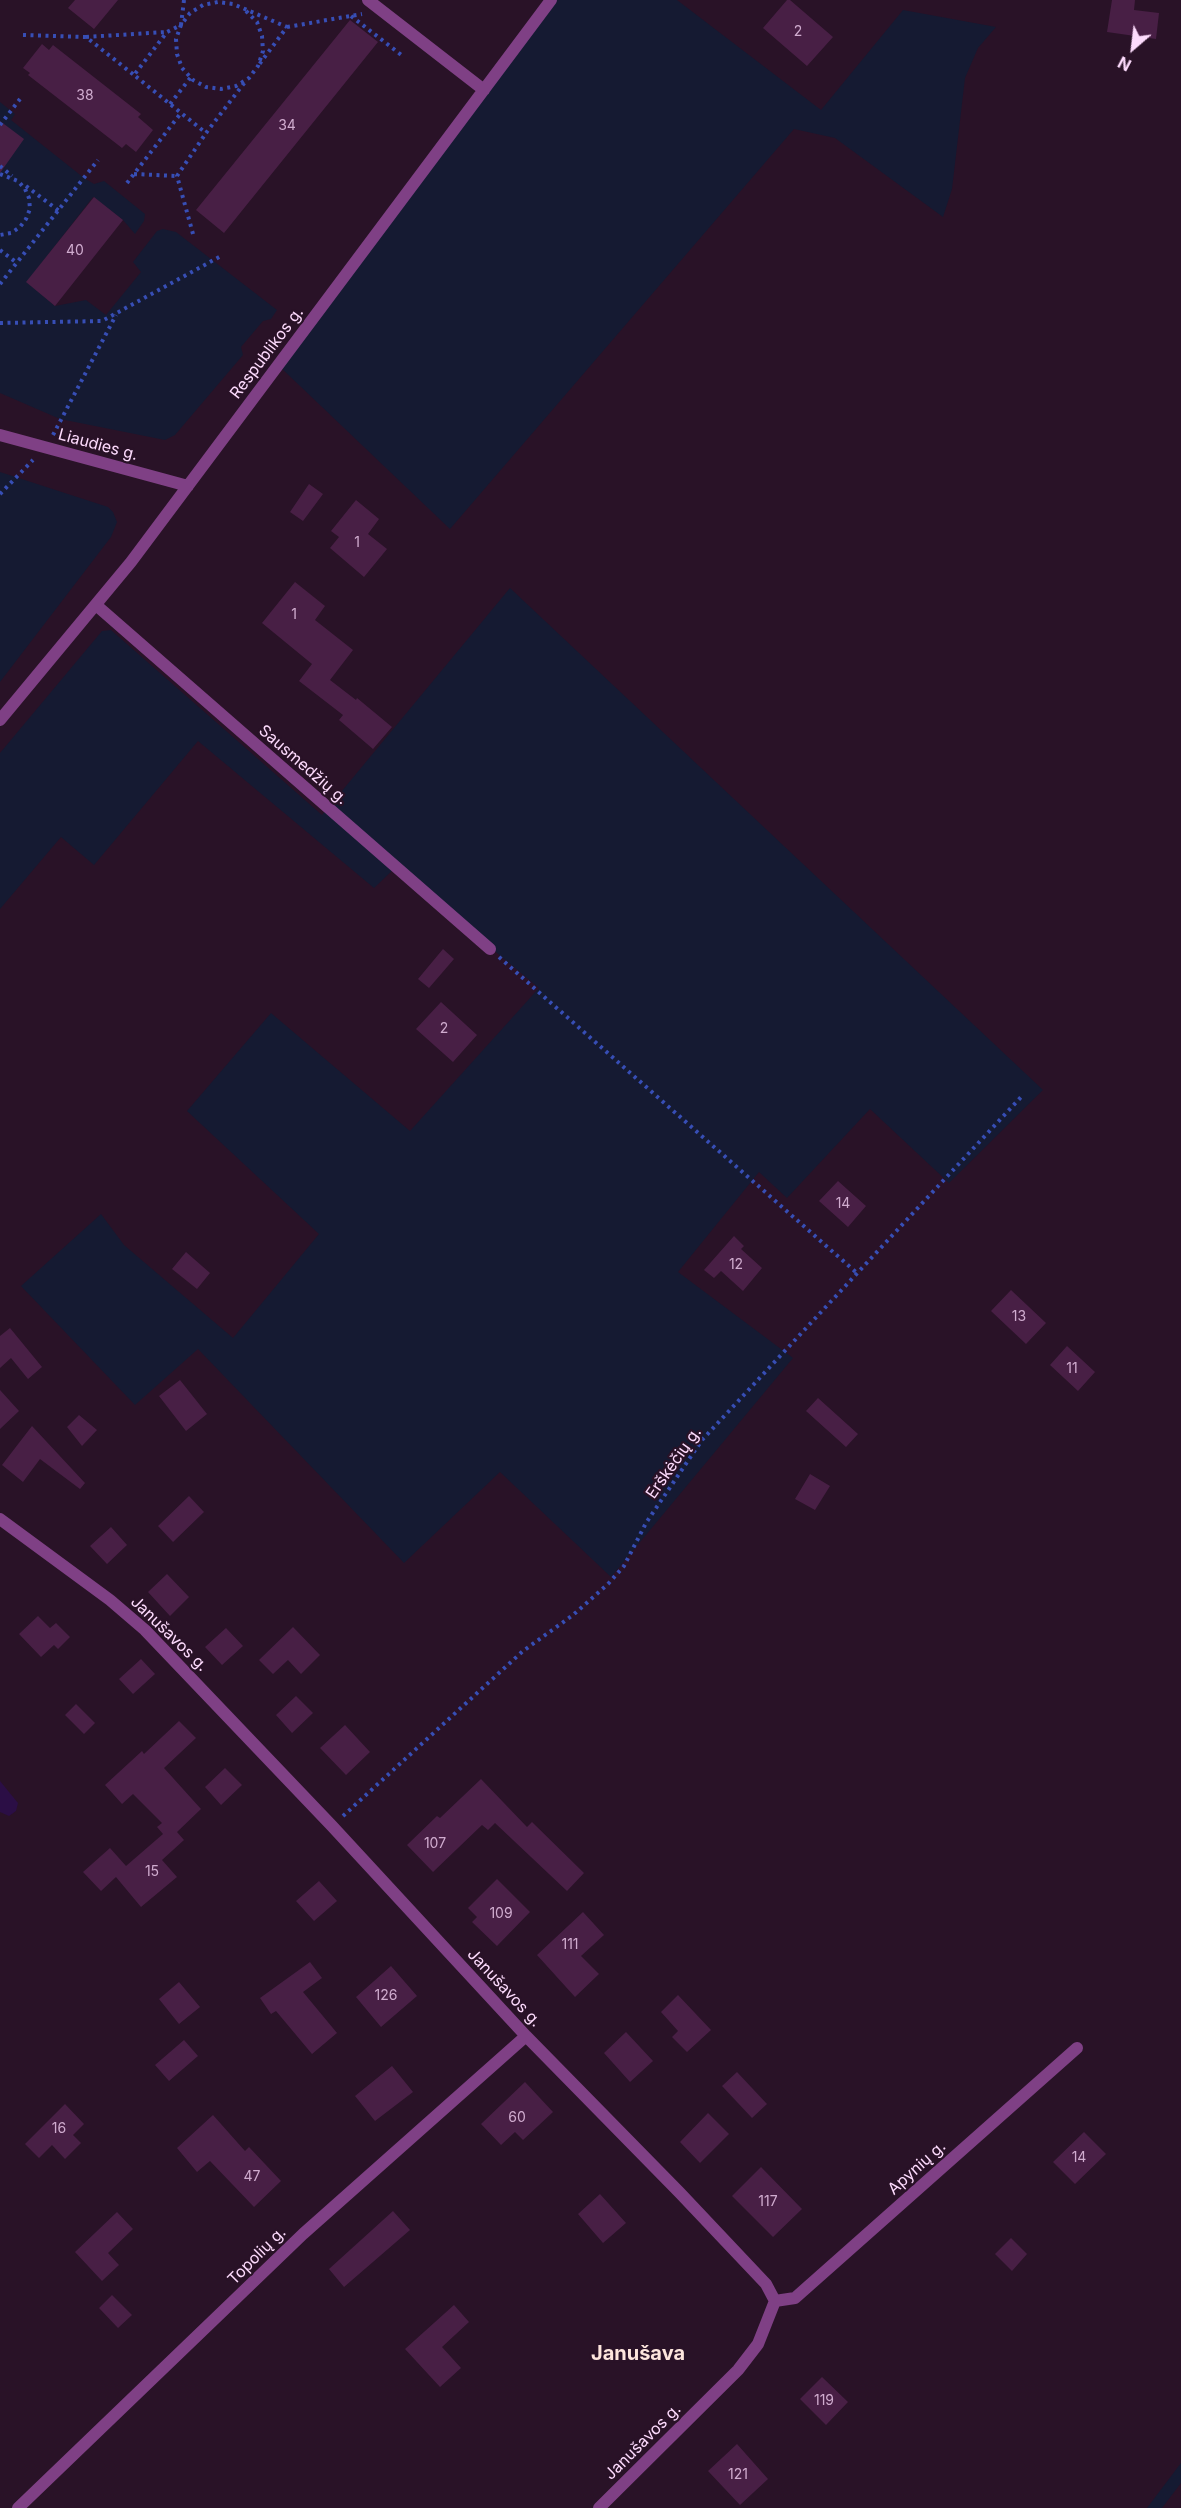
<!DOCTYPE html>
<html>
<head>
<meta charset="utf-8">
<style>
  body { margin:0 }
  #map { position:relative; width:1181px; height:2508px; overflow:hidden; background:#291227; font-family:Inter,sans-serif }
  canvas { display:block }
  .north { position:absolute; left:1103px; top:18px; width:60px; height:60px; -webkit-text-stroke:4px #291227; paint-order:stroke; rotate:208deg; font-size:16px; font-weight:700; line-height:24px; text-align:center; color:#fddbfd }
  .north::after { content:''; display:block; margin:auto; width:21px; height:27px; background:#fddbfd; clip-path:polygon(50% 0,100% 100%,50% 72%,0 100%) }
</style>
</head>
<body>
<div id="map">
<canvas width="1181" height="2508"></canvas>
<div class="north">N</div>
</div>
<script>
const ctx = document.querySelector('canvas').getContext('2d');
ctx.lineJoin = 'round';
function fillPath(path, color) {
  ctx.fillStyle = color;
  ctx.fill(path, 'evenodd');
}
function toPath(rows) {
  const path = new Path2D();
  for (const r of rows) {
    path.moveTo(r[0], r[1]);
    for (let i = 2; i < r.length; i += 2) path.lineTo(r[i], r[i + 1]);
  }
  return path;
}
function strokePath(path, color, width, dash) {
  ctx.strokeStyle = color;
  ctx.lineWidth = width;
  ctx.lineCap = dash ? 'butt' : 'round';
  ctx.setLineDash(dash || []);
  ctx.stroke(path);
}
function drawText(font, color, halo, rows, align = 'center') {
  ctx.font = font + ' Inter,sans-serif';
  ctx.lineWidth = 4.5;
  ctx.setLineDash([]);
  ctx.textBaseline = 'middle';
  ctx.strokeStyle = halo;
  ctx.fillStyle = color;
  for (const [text, x, y, turn = 0] of rows) {
    ctx.save();
    ctx.translate(x, y);
    ctx.rotate((+turn || 0) * Math.PI / 180);
    ctx.textAlign = isNaN(turn) ? turn : align;
    if (halo) ctx.strokeText(text, 0, 0);
    ctx.fillText(text, 0, 0);
    ctx.restore();
  }
}
const green = toPath([
  [551,0,677,0,821,110,903,10,996,27,978,48,965,78,952,189,943,217,835,138,794,129,450,529,278,365],
  [0,102,15,114,11,120,84,178,94,184,104,181,145,214,144,221,135,234,123,220,93,197,27,282,55,306,86,300,106,315,141,272,133,262,157,231,163,229,176,232,277,310,271,319,263,321,241,347,243,355,175,435,165,440,60,419,0,393],
  [0,472,108,507,113,512,117,522,111,537,0,682],
  [510,588,1043,1090,949,1183,870,1109,787,1198,759,1172,678,1272,793,1358,611,1577,500,1472,404,1563,198,1349,135,1405,21,1286,101,1214,124,1245,233,1338,319,1234,187,1111,271,1013,410,1131,539,988,395,868,374,888,198,741,94,865,61,837,0,909,0,753,102,631,111,630,322,815],
  [1181,2463,1181,2483,1162,2508,1147,2508]
]);
const water = toPath([
  [0,1781,18,1803,16,1811,9,1816,0,1812]
]);
const building = toPath([
  [75,0,118,0,94,29,68,8],
  [787,0,790,0,833,37,807,66,763,28],
  [1112,0,1135,0,1134,10,1159,13,1156,39,1107,32],
  [350,20,378,42,224,233,196,210],
  [42,44,49,50,53,45,141,114,138,117,153,130,136,152,126,144,122,148,28,75,30,73,23,68],
  [0,121,24,139,0,173],
  [94,197,123,220,55,306,26,282],
  [309,484,323,494,303,521,290,512],
  [356,500,379,519,368,534,387,549,364,577,330,548,339,537,331,531],
  [295,582,325,606,315,620,353,650,330,680,356,700,357,698,392,727,373,749,339,720,343,715,299,681,312,664,262,623],
  [443,949,454,959,429,988,418,979],
  [441,1002,477,1035,453,1062,416,1029],
  [838,1181,866,1206,848,1227,819,1201],
  [734,1236,744,1246,741,1249,762,1268,743,1291,721,1271,714,1278,704,1270],
  [186,1252,210,1273,197,1289,172,1269],
  [1011,1290,1046,1323,1026,1344,991,1311],
  [10,1328,42,1367,28,1379,11,1358,0,1368,0,1336],
  [1067,1346,1095,1372,1078,1391,1050,1365],
  [180,1380,207,1414,186,1431,159,1396],
  [0,1390,19,1411,0,1429],
  [818,1398,858,1434,846,1447,806,1411],
  [79,1415,97,1430,82,1446,67,1427],
  [32,1426,85,1483,80,1489,40,1459,23,1482,2,1465],
  [810,1474,830,1486,815,1510,795,1499],
  [189,1496,204,1512,173,1542,158,1526],
  [111,1527,127,1545,107,1564,90,1546],
  [167,1574,189,1597,170,1616,148,1592],
  [38,1616,50,1628,56,1623,70,1637,58,1649,54,1645,41,1657,19,1634],
  [293,1627,320,1655,301,1674,288,1660,273,1674,259,1660],
  [226,1628,243,1646,222,1665,205,1647],
  [141,1659,155,1674,133,1694,119,1679],
  [296,1696,313,1713,292,1733,276,1715],
  [76,1704,95,1723,84,1734,65,1715],
  [179,1721,196,1738,164,1768,201,1809,177,1832,184,1840,162,1860,177,1877,141,1907,116,1877,101,1891,83,1872,110,1848,126,1866,163,1834,157,1827,162,1823,133,1794,122,1804,105,1785,142,1751,144,1754],
  [345,1725,370,1752,346,1775,320,1748],
  [225,1768,242,1785,221,1805,205,1787],
  [481,1779,527,1827,532,1822,584,1873,567,1891,495,1823,488,1830,482,1825,433,1872,407,1845,437,1816,440,1818],
  [497,1879,530,1912,497,1946,472,1922,477,1917,468,1908],
  [319,1881,337,1901,314,1921,296,1901],
  [583,1912,604,1935,581,1956,599,1974,575,1997,537,1955],
  [310,1962,322,1978,303,1992,337,2033,312,2054,276,2011,271,2014,260,1998],
  [391,1966,417,1996,381,2027,356,1997],
  [179,1982,200,2007,179,2024,159,1999],
  [678,1995,711,2030,687,2052,672,2037,678,2031,661,2012],
  [626,2032,653,2061,630,2082,604,2053],
  [184,2040,198,2056,169,2081,155,2065],
  [392,2066,413,2092,375,2121,355,2096],
  [737,2072,767,2104,752,2118,722,2086],
  [525,2082,553,2112,523,2140,515,2132,501,2145,481,2124],
  [65,2104,84,2124,73,2135,81,2143,65,2159,52,2145,39,2158,25,2144],
  [708,2113,729,2134,700,2163,680,2142],
  [213,2115,245,2151,249,2147,281,2181,254,2207,210,2161,197,2172,177,2148],
  [1084,2132,1106,2154,1075,2184,1053,2162],
  [761,2167,802,2209,773,2237,732,2196],
  [600,2194,626,2223,603,2243,578,2214],
  [393,2211,410,2230,344,2287,329,2269],
  [117,2212,133,2229,108,2253,119,2265,102,2281,75,2252],
  [1011,2238,1027,2254,1012,2271,995,2254],
  [112,2295,132,2315,118,2328,99,2308],
  [454,2305,469,2322,442,2347,461,2368,440,2387,405,2349],
  [822,2377,848,2402,826,2425,800,2399],
  [737,2444,768,2479,740,2505,708,2471]
]);
const path = toPath([
  [184,0,181,25,167,32,134,75,206,133,245,82],
  [246,11,257,22,262,36,263,51,258,66,249,78,236,86,221,89,206,87,193,80,182,68,177,54,176,39,181,25,190,13,203,5,218,2,233,4,287,27,258,66],
  [351,16,404,57],
  [287,27,362,14],
  [23,35,86,37,134,75],
  [86,37,166,32],
  [170,104,191,77],
  [0,125,20,99],
  [0,166,12,176],
  [0,174,18,181,25,189,29,198,30,209,26,219,20,227,11,233,0,235],
  [134,174,177,176],
  [127,183,181,113],
  [26,186,59,211],
  [193,234,177,176,206,133],
  [0,250,17,263],
  [0,284,98,160],
  [0,323,102,321,221,256],
  [53,435,116,315],
  [0,494,33,460],
  [499,957,858,1274],
  [343,1816,523,1651,573,1615,608,1584,624,1566,646,1523,702,1440,1022,1096]
]);
const street = toPath([
  [368,0,484,90],
  [0,435,188,486],
  [96,605,490,949],
  [0,720,131,562,551,0],
  [0,1519,110,1600,145,1630,332,1826,526,2036,680,2193,766,2284,775,2301,758,2344,738,2370,599,2508],
  [775,2301,795,2298,1077,2048],
  [18,2508,303,2234,526,2036]
]);
const numberNames = [
  ["2",798,32],
  ["38",85,96],
  ["34",287,126],
  ["40",75,251],
  ["1",357,543],
  ["1",294,615],
  ["2",444,1029],
  ["14",843,1204],
  ["12",736,1265],
  ["13",1019,1317],
  ["11",1072,1369],
  ["107",435,1844],
  ["15",152,1872],
  ["109",501,1914],
  ["111",570,1945],
  ["126",386,1996],
  ["60",517,2118],
  ["16",59,2129],
  ["14",1079,2158],
  ["47",252,2177],
  ["117",768,2202],
  ["119",824,2401],
  ["121",738,2475]
];
const streetNames = [
  ["Respublikos g.",267,353,-53],
  ["Liaudies g.",98,445,15],
  ["Sausmedžių g.",303,765,41],
  ["Erškėčių g.",674,1463,-55],
  ["Janušavos g.",169,1634,44],
  ["Janušavos g.",504,1988,47],
  ["Apynių g.",917,2168,-42],
  ["Topolių g.",257,2256,-45],
  ["Janušavos g.",643,2442,-45]
];
const quarterNames = [
  ["Janušava",638,2354]
];
fillPath(green, '#151a32');
fillPath(water, '#2b0e45');
fillPath(building, '#481f45');
strokePath(path, '#374eb5', 4, [3, 4.5]);
strokePath(street, '#7f4085', 12);
drawText('14px', '#d0accf', null, numberNames);
drawText('16px', '#fddbfd', '#291227', streetNames);
drawText('bold 20px', '#fde5dd', '#291227', quarterNames);
</script>
</body>
</html>
